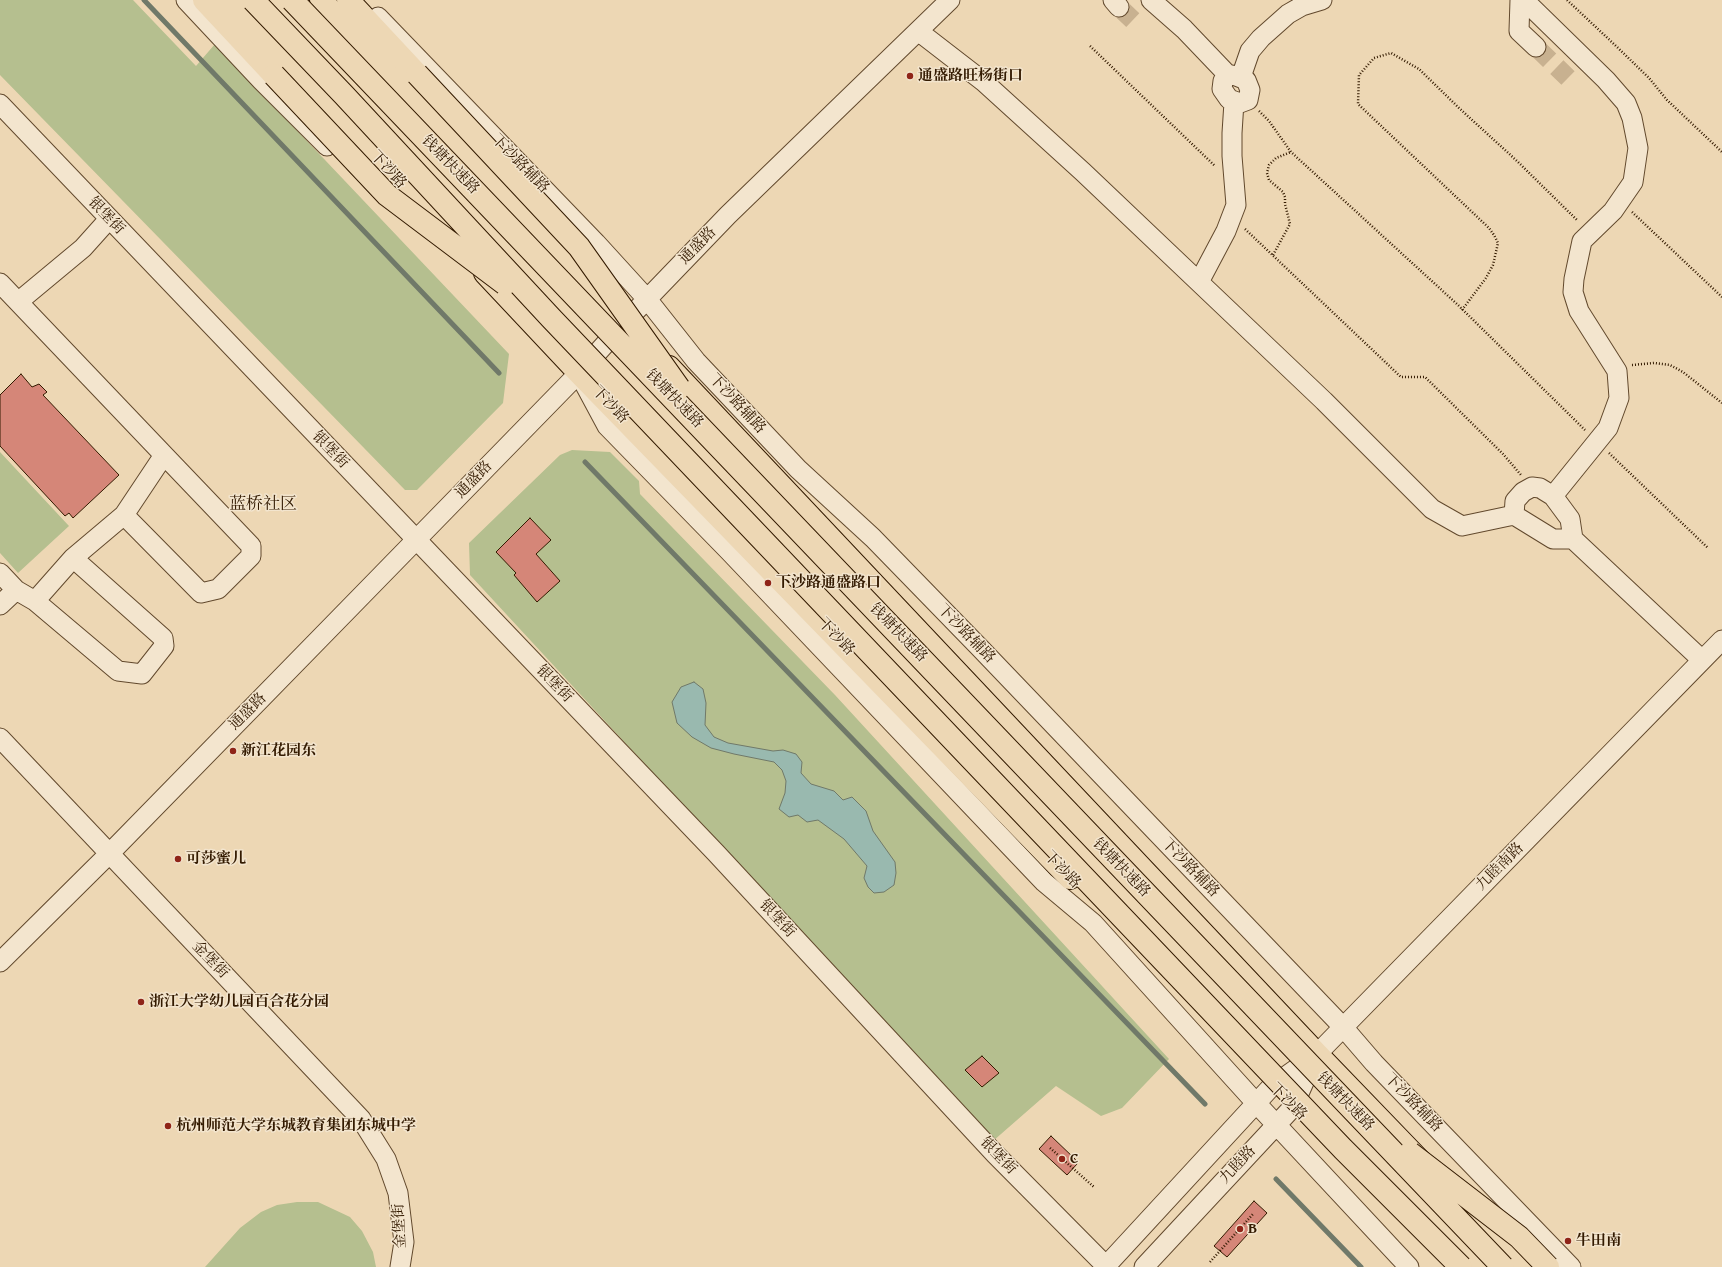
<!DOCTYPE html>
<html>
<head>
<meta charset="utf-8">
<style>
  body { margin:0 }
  canvas { display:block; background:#edd7b4 }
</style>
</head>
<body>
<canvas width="1722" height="1267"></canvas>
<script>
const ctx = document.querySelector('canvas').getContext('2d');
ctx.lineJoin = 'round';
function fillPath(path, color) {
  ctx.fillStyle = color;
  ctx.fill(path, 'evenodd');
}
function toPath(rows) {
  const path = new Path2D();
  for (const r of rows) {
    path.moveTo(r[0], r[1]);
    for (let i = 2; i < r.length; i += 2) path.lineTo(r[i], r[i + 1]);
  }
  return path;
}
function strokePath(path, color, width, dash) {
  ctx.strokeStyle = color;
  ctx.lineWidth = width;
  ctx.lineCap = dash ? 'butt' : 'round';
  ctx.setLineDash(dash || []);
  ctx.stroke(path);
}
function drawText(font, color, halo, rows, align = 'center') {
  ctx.font = font + ' "Gentium Book Plus","Noto Serif SC",serif';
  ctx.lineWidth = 3;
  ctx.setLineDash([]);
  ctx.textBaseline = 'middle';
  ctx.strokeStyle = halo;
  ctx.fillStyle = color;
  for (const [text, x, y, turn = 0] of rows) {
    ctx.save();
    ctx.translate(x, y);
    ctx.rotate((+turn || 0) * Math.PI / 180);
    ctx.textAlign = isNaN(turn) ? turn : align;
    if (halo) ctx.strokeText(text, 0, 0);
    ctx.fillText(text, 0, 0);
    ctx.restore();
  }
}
const green = toPath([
  [0,0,133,0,196,66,215,44,509,354,503,403,417,490,405,490,0,75],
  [572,450,610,452,639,481,640,494,835,695,1169,1059,1122,1108,1101,1116,1056,1086,993,1141,470,575,469,543,560,455],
  [0,452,69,526,18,573,0,553],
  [297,1202,318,1202,350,1217,362,1231,373,1252,376,1267,205,1267,240,1228,261,1212,277,1205]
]);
const water = toPath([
  [694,682,703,689,706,703,705,725,714,737,728,743,773,751,783,750,796,754,802,762,801,773,811,784,834,791,843,800,852,797,866,811,873,831,895,862,896,873,894,885,884,892,874,893,868,887,864,878,867,866,844,839,818,820,807,822,798,815,789,817,779,809,785,793,786,781,782,770,774,762,734,754,711,748,692,737,677,723,672,702,681,687,694,682]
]);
const stream = toPath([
  [144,0,499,373],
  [585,462,1205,1104],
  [1276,1179,1361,1267]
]);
const building = toPath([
  [21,374,32,387,39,384,47,392,43,395,119,475,73,518,69,513,65,516,0,446,0,395,21,374],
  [530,518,551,540,536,554,560,581,537,602,514,575,516,573,496,552,530,518],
  [982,1056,999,1073,982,1087,965,1070,982,1056],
  [1051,1136,1075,1159,1077,1164,1067,1175,1039,1149,1051,1136],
  [1254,1201,1267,1213,1227,1257,1214,1246,1254,1201]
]);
const minorTunnel = toPath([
  [1119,7,1138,25],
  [1536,47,1568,78]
]);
const path = toPath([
  [1567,0,1616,46,1649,78,1667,100,1722,152],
  [1090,46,1215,166],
  [1259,111,1269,121,1291,152,1458,305,1585,430],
  [1632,212,1722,297],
  [1245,229,1401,377,1425,377,1503,454,1521,475],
  [1273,255,1290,224,1285,204,1285,197,1283,192,1269,180,1267,173,1269,165,1276,158,1291,152],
  [1462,310,1486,278,1493,265,1498,243,1494,235,1489,228,1358,104,1359,75,1374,58,1391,53,1419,69,1459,108,1517,161,1578,221],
  [1632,365,1654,363,1670,365,1683,372,1722,403],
  [1609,453,1708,548],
  [1050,1148,1094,1187],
  [1210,1262,1253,1214]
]);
const minor = toPath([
  [186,0,261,80,327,146],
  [1113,0,1119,7],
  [1151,0,1184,29,1227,74,1223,81,1222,89,1229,99,1240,103,1248,100,1250,90,1246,80,1236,76,1227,74],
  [1520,0,1519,31,1536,47],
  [1524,0,1606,80,1626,103,1632,118,1638,148,1633,182,1613,211,1582,241,1574,279,1573,292,1579,311,1617,371,1619,398,1608,428,1553,496,1570,519,1573,539,1702,660],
  [378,17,596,243,647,299,696,361,798,469,873,538,980,648,1343,1027,1374,1063,1571,1267],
  [918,31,984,82,1083,172,1324,401,1432,509,1462,526,1514,515],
  [1241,77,1250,51,1261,38,1288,14,1302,6,1322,0],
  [0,104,716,853,995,1154,1106,1266],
  [1199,282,1226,231,1236,205,1232,156,1232,133,1234,102],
  [0,283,164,455,124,515,73,558,35,601,16,590,0,573],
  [18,302,83,248,109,219],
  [585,385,607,426,729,551,1044,882,1093,923,1256,1103,1409,1267],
  [1553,496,1540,488,1532,487,1523,492,1515,501,1514,515,1553,539,1573,539],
  [124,515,201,593,218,589,251,556,251,546,164,455],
  [35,601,118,671,142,674,164,646,163,638,73,558],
  [0,605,16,590],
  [0,738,361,1119,386,1159,398,1193,404,1242,400,1267],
  [0,962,109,854,372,585,579,373,626,321,728,215,950,0],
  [1105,1267,1272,1086,1317,1054,1722,640],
  [1144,1267,1293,1107,1316,1055]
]);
const major = toPath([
  [228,0,448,233],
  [321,0,616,311],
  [485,273,579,373,1070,878],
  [669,367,1317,1054,1424,1165],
  [1451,1193,1522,1267]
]);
const highway = toPath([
  [204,0,274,75],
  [348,0,417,74]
]);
const highwayBridge = toPath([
  [253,0,344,95,551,318,1343,1149,1461,1267],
  [292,0,1503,1267],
  [417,74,579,247,679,388],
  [274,75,387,195,505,284],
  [1410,1153,1519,1237,1548,1267]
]);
const markers = [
  [910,76,4,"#8f2418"],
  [768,583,4,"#8f2418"],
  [233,751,4,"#8f2418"],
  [178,859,4,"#8f2418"],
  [141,1002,4,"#8f2418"],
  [168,1126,4,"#8f2418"],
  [1062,1159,4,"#8f2418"],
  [1240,1229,4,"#8f2418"],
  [1568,1241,4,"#8f2418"]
];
const poiNames = [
  ["通盛路旺杨街口",918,76],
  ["下沙路通盛路口",776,583],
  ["新江花园东",241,751],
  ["可莎蜜儿",186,859],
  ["浙江大学幼儿园百合花分园",149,1002],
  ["杭州师范大学东城教育集团东城中学",176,1126],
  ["C",1070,1159],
  ["B",1248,1229],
  ["牛田南",1576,1241]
];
const streetNames = [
  ["下沙路辅路",520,164,46],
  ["钱塘快速路",450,165,46],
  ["下沙路",388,170,47],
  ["银堡街",106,216,46],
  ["通盛路",698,246,-46],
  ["钱塘快速路",674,399,46],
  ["下沙路辅路",737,404,47],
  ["下沙路",610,405,46],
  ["银堡街",330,450,46],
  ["通盛路",474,480,-46],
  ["钱塘快速路",898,633,46],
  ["下沙路辅路",966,634,46],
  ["下沙路",836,637,46],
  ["银堡街",554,684,46],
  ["通盛路",248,712,-45],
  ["九睦南路",1500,867,-45],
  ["钱塘快速路",1121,868,46],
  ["下沙路辅路",1190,868,46],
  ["下沙路",1062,870,46],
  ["银堡街",777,919,47],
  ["金堡街",210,960,46],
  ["下沙路",1288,1102,45],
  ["钱塘快速路",1345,1102,46],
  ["下沙路辅路",1413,1103,46],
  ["银堡街",998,1156,46],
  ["九睦路",1238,1165,-47],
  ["金堡街",400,1226,-93]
];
const quarterNames = [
  ["蓝桥社区",263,505]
];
fillPath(green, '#b5bf8f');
fillPath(water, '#99b9af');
strokePath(water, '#707969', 1);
strokePath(stream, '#707969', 5);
fillPath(building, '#d58678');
strokePath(building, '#331a00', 1);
strokePath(minorTunnel, '#c8b190', 19, [19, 10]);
strokePath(minor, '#62492d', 21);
strokePath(major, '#331a00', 24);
strokePath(highway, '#331a00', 24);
strokePath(path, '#331a00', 2.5, [1, 2]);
strokePath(minor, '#f3e5ce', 19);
strokePath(major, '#edd7b4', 22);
strokePath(highway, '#edd7b4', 22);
strokePath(highwayBridge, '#331a00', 24, []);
strokePath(highwayBridge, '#edd7b4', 22);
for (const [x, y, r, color] of markers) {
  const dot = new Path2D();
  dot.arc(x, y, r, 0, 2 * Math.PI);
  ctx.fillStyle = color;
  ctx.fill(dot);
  strokePath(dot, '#f3e5ce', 1.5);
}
drawText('bold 15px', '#331a00', '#f3e5ce', poiNames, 'left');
drawText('15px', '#331a00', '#f3e5ce', streetNames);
drawText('17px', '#331a00', '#f3e5ce', quarterNames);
</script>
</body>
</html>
